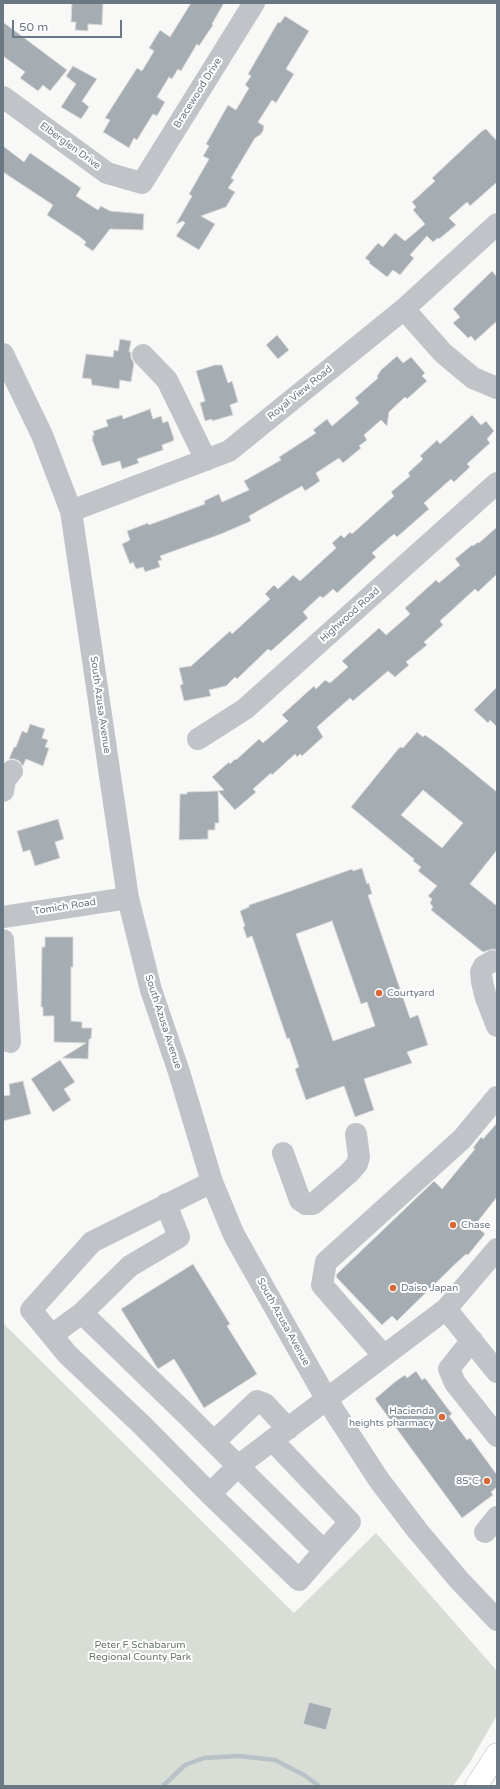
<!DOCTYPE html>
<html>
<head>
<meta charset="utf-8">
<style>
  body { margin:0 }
  #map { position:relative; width:500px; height:1789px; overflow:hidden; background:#f8f9f7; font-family:"Varela Round",sans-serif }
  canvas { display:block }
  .frame { position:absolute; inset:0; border:4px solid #6a7785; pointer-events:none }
  .scale { position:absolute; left:12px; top:20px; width:110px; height:18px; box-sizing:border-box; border:2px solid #6a7785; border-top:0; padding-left:5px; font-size:12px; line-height:14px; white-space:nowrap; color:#6a7785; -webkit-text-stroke:3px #fff; paint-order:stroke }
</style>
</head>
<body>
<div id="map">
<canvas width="500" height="1789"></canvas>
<div class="frame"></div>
<div class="scale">50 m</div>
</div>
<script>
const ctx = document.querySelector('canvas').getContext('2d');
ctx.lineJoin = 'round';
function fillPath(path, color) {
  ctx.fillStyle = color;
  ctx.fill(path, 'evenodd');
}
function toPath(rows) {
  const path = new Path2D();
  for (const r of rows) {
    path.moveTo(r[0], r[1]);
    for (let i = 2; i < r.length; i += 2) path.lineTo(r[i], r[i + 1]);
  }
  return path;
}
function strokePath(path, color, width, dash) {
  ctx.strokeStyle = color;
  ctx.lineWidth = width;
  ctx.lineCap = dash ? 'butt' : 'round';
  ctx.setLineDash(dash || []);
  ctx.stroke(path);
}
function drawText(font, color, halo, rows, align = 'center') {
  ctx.font = font + ' "Varela Round",sans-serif';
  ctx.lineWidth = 4;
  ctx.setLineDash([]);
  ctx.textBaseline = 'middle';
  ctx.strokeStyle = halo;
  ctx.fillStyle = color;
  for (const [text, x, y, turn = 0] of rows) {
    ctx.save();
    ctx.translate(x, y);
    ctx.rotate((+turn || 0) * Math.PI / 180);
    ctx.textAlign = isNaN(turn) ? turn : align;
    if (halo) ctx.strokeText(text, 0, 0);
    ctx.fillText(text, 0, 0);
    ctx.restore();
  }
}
const green = toPath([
  [3,1323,294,1613,376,1533,497,1671,497,1715,470,1762,453,1786,3,1786]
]);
const stream = toPath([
  [163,1786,185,1765,204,1758,239,1756,275,1760,304,1775,319,1786]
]);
const building = toPath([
  [72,3,103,3,102,25,88,24,88,31,75,30,76,22,71,22,72,3],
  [191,3,224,3,212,24,213,25,199,46,197,44,181,71,178,69,172,79,169,77,157,97,165,102,157,116,153,114,137,140,134,138,129,148,103,132,110,120,105,118,137,68,142,71,154,51,149,48,160,30,170,37,191,3],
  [285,16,309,31,286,69,294,74,276,103,272,100,258,122,264,126,263,131,260,135,255,138,231,178,234,180,228,188,235,192,226,207,201,216,215,224,199,250,176,236,185,223,183,221,176,224,192,196,189,194,209,159,203,156,209,146,206,144,228,105,236,110,249,88,245,85,251,76,248,74,278,22,280,23,285,16],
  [3,22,67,70,50,91,43,85,38,91,20,78,25,72,3,56,3,22],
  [73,66,97,79,82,101,89,107,81,119,61,107,76,84,66,76,73,66],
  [486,129,497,141,497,182,470,206,467,202,449,218,456,225,439,239,438,238,433,242,427,236,410,255,414,258,400,275,393,270,387,277,369,263,370,262,365,258,378,243,383,247,395,233,405,241,425,224,413,210,416,207,412,202,435,181,432,178,482,131,486,129],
  [3,146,24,162,30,153,42,161,81,188,76,196,98,210,101,206,110,211,144,214,143,230,110,229,93,251,84,245,86,242,80,237,47,215,53,205,3,172,3,146],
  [492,271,497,277,497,321,475,341,471,336,468,338,453,323,460,317,453,309,492,271],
  [277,335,289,350,278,359,266,345,277,335],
  [120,339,131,341,129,352,131,352,131,358,134,363,131,382,120,380,119,389,92,385,91,379,82,378,86,354,113,357,114,350,118,351,120,339],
  [397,356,403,363,411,357,425,373,422,376,427,381,407,399,405,397,389,412,387,426,381,420,364,435,367,440,359,446,361,448,343,463,339,458,316,473,320,481,305,491,302,486,249,516,251,521,221,534,160,556,162,560,158,561,160,567,145,572,143,567,136,569,133,562,130,564,122,544,130,540,127,531,148,523,149,525,205,504,204,501,219,494,222,502,249,490,244,481,281,460,279,457,316,433,313,430,327,419,332,426,359,403,355,398,378,378,377,376,381,370,397,356],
  [215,365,222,365,228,383,232,381,238,402,230,405,233,415,212,421,212,419,205,421,200,403,205,401,196,371,215,365],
  [150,409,153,419,161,416,163,423,168,421,174,439,173,441,162,445,163,450,137,459,139,463,122,469,120,461,102,466,92,439,93,439,92,436,94,435,93,431,108,426,106,420,122,415,123,419,150,409],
  [472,415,481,425,486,421,494,431,487,439,490,443,467,464,470,467,454,482,451,479,424,503,429,509,397,537,394,534,372,553,376,557,337,593,333,589,323,598,320,596,303,612,308,618,271,651,268,649,237,679,235,677,226,686,209,690,211,696,184,701,180,685,183,684,179,668,190,666,190,667,230,631,232,634,270,599,265,594,274,585,278,589,293,575,300,581,335,549,336,548,332,543,341,535,344,538,350,532,352,534,394,496,391,492,410,476,408,473,423,459,420,456,437,440,440,444,472,415],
  [497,527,497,574,478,592,475,589,440,621,443,625,424,642,427,645,406,662,409,665,395,677,388,671,353,701,350,698,317,727,323,737,302,756,300,754,297,757,295,754,272,775,271,773,253,789,256,792,235,810,218,791,224,790,212,777,229,762,230,764,235,759,236,760,259,739,263,743,288,721,282,715,314,686,316,689,325,680,330,683,348,667,342,661,379,628,386,635,401,622,410,614,405,608,436,580,439,583,460,565,455,559,472,545,473,546,478,542,479,543,497,527],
  [497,687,497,727,490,720,488,723,474,710,497,687],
  [30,724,45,729,42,738,48,740,45,747,49,748,43,766,26,759,23,766,19,761,14,759,9,759,14,747,16,747,22,731,27,733,30,724],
  [417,732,423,737,425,735,442,747,497,792,497,850,470,884,497,906,497,950,493,949,483,952,431,910,433,907,430,903,432,899,428,896,437,886,418,871,421,867,413,861,414,859,351,807,399,748,401,747,403,748,417,732],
  [423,790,463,823,442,848,401,815,423,790],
  [218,791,219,823,215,823,215,830,208,830,208,839,179,840,180,794,187,794,187,792,218,791],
  [58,819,64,839,55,842,60,858,35,866,30,850,23,852,17,831,58,819],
  [362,868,367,884,369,883,372,894,368,895,410,1018,418,1015,428,1045,407,1052,412,1063,364,1079,374,1110,355,1117,344,1086,306,1100,295,1069,299,1067,289,1038,287,1039,252,936,247,938,243,927,245,926,240,911,249,907,249,905,282,894,352,869,353,871,362,868],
  [332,921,361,1004,367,1002,375,1026,333,1041,296,934,332,921],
  [45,937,73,937,73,967,71,967,71,1021,82,1022,82,1028,92,1028,91,1039,89,1039,88,1059,62,1058,86,1043,54,1042,54,1016,43,1016,43,1007,41,1007,42,947,45,947,45,937],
  [60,1060,75,1082,64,1089,71,1100,53,1112,31,1079,60,1060],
  [23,1081,31,1114,3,1121,3,1096,10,1095,9,1084,23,1081],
  [497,1123,497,1197,475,1225,485,1234,468,1255,466,1254,450,1269,397,1321,392,1316,382,1325,336,1277,337,1274,434,1181,442,1189,475,1149,473,1148,481,1137,483,1139,497,1123],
  [193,1264,230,1324,227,1326,257,1374,204,1408,174,1359,158,1369,121,1309,193,1264],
  [416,1371,422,1380,425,1378,452,1414,449,1416,467,1440,470,1438,497,1475,497,1487,491,1492,493,1495,462,1518,375,1399,396,1381,405,1375,407,1378,416,1371],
  [309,1702,332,1708,326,1730,303,1724,309,1702]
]);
const minor = toPath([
  [3,97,107,173,142,183,254,3],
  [404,309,443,353,473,378,497,388],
  [3,354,42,435,71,511,128,898,151,990,179,1072,212,1182,234,1235,327,1400,379,1480,417,1530,459,1580,497,1620],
  [143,355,167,380,206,460],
  [71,511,229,451,404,309,497,224],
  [198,739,245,709,497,483],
  [3,791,5,780,12,771],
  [3,917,128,898],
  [3,940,10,1042],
  [493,961,484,966,481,972,482,982,486,998,497,1026],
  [283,1153,300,1200,306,1204,313,1204,349,1173,357,1164,359,1157,356,1134],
  [446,1309,497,1249],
  [82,1313,130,1266,179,1237,166,1204],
  [52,1335,82,1313,187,1415,238,1466,324,1551,299,1580,210,1494,238,1466,446,1309,497,1372],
  [472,1340,449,1369,455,1383,497,1436],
  [383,1355,322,1285,326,1262,462,1139,497,1097],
  [272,1440,350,1522,324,1551],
  [214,1442,257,1401,265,1404,288,1429],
  [210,1494,143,1426,67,1354,31,1310,92,1242,212,1182],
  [485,1532,497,1517]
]);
const major = toPath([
  [476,1786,497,1754]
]);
const markers = [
  [379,993,4,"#d76938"],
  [453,1225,4,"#d76938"],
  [393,1288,4,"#d76938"],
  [442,1417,4,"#d76938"],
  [487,1481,4,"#d76938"]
];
const streetNames = [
  ["Bracewood Drive",198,93,-58],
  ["Elberglen Drive",70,146,36],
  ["Royal View Road",300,393,-39],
  ["Highwood Road",350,615,-42],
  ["South Azusa Avenue",100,705,82],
  ["Tomich Road",65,907,-9],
  ["South Azusa Avenue",163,1022,72],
  ["South Azusa Avenue",283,1322,61]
];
const poiNames = [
  ["Courtyard",387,993],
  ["Chase",461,1225],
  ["Daiso Japan",401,1288],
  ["Hacienda",434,1411,"right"],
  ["heights pharmacy",434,1423,"right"],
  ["85°C",479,1481,"right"]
];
const parkNames = [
  ["Peter F Schabarum",140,1645],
  ["Regional County Park",140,1657]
];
fillPath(green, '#d8ddd6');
strokePath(stream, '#b9c2c7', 4.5);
fillPath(building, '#a5adb3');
strokePath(building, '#dadad9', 1);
strokePath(major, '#b4b8bc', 23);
strokePath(minor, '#c0c4c8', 22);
strokePath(major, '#fff', 22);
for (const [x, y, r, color] of markers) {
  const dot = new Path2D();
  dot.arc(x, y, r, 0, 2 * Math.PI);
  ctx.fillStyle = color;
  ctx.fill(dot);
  strokePath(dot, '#fff', 1.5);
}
drawText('10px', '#6a7785', '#fff', streetNames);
drawText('10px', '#6a7785', '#fff', poiNames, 'left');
drawText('10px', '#667864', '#fff', parkNames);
</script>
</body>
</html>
